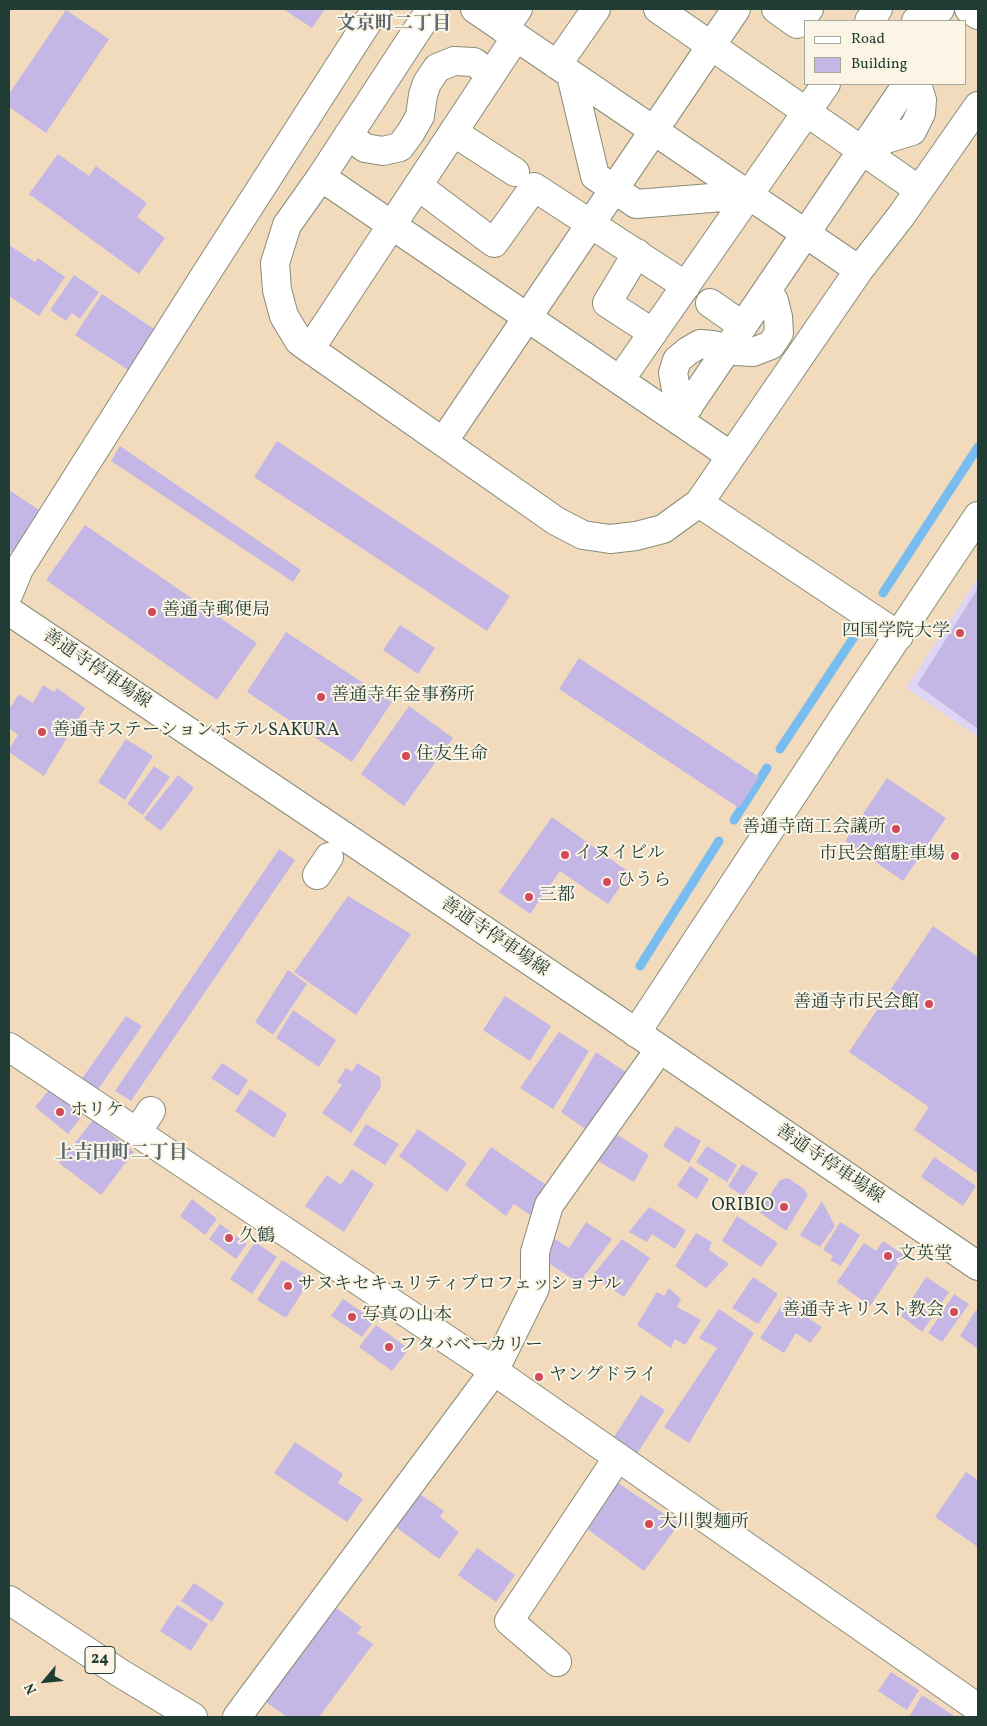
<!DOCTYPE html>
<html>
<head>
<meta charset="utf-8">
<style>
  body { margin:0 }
  #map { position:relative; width:987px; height:1726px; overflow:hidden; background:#f2dbbc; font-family:Vollkorn,serif }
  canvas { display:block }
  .frame { position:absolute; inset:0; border:10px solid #1f3d34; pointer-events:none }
  .legend { position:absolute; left:804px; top:20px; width:162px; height:65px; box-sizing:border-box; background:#fcf5e5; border:1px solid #a4ab9e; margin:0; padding:6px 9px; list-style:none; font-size:15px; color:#1f3d34 }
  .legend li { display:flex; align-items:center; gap:10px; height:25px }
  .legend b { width:25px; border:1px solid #a4ab9e }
  .north { position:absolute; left:20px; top:1656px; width:50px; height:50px; -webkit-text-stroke:4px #fcf5e5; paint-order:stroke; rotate:242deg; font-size:14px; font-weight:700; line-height:20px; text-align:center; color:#1f3d34 }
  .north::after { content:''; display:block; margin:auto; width:18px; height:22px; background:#1f3d34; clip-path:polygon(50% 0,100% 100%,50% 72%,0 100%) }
</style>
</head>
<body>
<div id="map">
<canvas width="987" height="1726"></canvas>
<div class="frame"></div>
<ul class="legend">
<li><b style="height:6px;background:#fff"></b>Road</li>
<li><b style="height:14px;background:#c4b7e5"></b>Building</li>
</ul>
<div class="north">N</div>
</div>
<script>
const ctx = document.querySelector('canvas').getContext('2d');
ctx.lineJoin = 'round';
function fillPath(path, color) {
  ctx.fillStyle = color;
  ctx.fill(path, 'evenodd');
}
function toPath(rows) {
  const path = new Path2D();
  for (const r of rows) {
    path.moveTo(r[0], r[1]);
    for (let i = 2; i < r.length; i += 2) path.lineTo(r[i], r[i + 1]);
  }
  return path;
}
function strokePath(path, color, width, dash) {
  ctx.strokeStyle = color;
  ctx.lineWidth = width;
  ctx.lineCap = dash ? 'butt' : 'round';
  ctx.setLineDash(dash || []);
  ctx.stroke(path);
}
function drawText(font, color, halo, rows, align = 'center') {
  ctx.font = font + ' Vollkorn,"Noto Serif JP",serif';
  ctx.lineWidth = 4;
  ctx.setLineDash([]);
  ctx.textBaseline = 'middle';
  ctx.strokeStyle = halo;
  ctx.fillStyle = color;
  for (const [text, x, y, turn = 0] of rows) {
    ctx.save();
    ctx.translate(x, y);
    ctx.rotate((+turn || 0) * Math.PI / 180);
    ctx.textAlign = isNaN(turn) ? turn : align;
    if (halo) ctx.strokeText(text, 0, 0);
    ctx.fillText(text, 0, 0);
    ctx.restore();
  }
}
const built = toPath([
  [978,578,978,737,906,688]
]);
const stream = toPath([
  [883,593,978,447],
  [780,749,856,634],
  [734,820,767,768],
  [640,966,719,841]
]);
const building = toPath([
  [283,9,325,9,312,28],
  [66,10,109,39,46,133,9,107,9,94],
  [58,154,89,176,96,166,147,203,137,217,165,238,139,274,29,194],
  [9,245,35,262,38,258,65,277,39,316,9,296],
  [74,275,99,292,80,319,72,313,66,321,50,310],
  [102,294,160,333,133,373,75,335],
  [277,441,510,596,487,631,254,477],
  [120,446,301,570,293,582,111,461],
  [9,490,45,514,18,556,9,550],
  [85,525,257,643,217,700,46,580],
  [978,588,978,729,917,685],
  [400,625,435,648,418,674,383,650],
  [286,632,392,702,352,762,247,692],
  [579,658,759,777,739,808,559,689],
  [43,685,54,692,57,688,85,708,44,776,9,752,9,749,18,735,9,728,9,709,19,694,33,703],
  [409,706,453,738,404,806,361,774],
  [126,739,153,756,125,800,98,782],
  [154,766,170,777,143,815,127,804],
  [178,775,194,788,161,831,144,818],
  [887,778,946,818,903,881,845,841],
  [552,817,630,873,608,904,560,871,530,914,499,892],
  [279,849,295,860,131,1101,115,1091],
  [348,896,411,934,356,1015,294,972],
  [933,926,978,957,978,1174,914,1130,929,1107,849,1052],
  [288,970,307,984,273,1035,255,1022],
  [505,996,551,1026,530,1061,483,1030],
  [293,1010,336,1040,319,1067,276,1038],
  [126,1016,142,1026,97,1091,81,1080],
  [559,1032,589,1051,553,1109,520,1088],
  [596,1052,627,1073,588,1131,561,1112],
  [222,1063,248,1080,238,1096,211,1078],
  [357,1063,380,1077,381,1087,351,1133,322,1113,342,1085,337,1082,346,1068,352,1072],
  [50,1089,82,1116,68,1134,35,1107],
  [250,1089,287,1114,274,1138,235,1111],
  [93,1120,134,1152,101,1195,59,1163],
  [366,1124,399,1144,385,1165,353,1145],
  [676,1126,701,1141,689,1163,663,1146],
  [418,1129,467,1163,447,1192,399,1156],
  [608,1129,649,1155,634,1182,591,1157],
  [707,1146,737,1165,727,1182,696,1162],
  [491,1147,549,1187,530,1215,514,1204,506,1216,465,1185],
  [934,1157,976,1186,963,1206,921,1177],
  [742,1164,758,1173,743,1196,728,1186],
  [690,1166,709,1179,697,1199,677,1186],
  [352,1169,374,1184,344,1232,305,1206,327,1175,341,1185],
  [788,1178,804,1189,808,1195,786,1231,759,1212,780,1180],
  [192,1199,217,1219,205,1235,180,1216],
  [822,1201,835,1226,820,1247,800,1235],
  [649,1207,686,1230,675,1249,652,1234,647,1242,629,1232],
  [737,1216,778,1243,761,1267,722,1241],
  [586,1222,612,1239,579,1283,524,1247,536,1227,569,1248],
  [840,1222,860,1235,841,1266,830,1260,833,1256,823,1250],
  [220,1224,247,1244,236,1259,209,1239],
  [696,1233,712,1242,709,1250,729,1264,706,1288,675,1266],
  [622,1239,650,1258,624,1297,592,1276],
  [883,1241,904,1255,870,1306,837,1282,864,1243,876,1251],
  [255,1242,277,1257,252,1294,230,1279],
  [282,1260,311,1278,286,1318,257,1300],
  [753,1277,778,1294,758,1324,732,1308],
  [926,1277,949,1292,922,1332,901,1316],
  [669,1288,681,1299,677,1307,701,1320,685,1345,675,1339,671,1348,637,1325,657,1292,664,1296],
  [954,1294,969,1304,942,1342,928,1333],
  [788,1296,813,1313,809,1319,822,1327,810,1343,796,1333,784,1353,760,1338],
  [343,1299,374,1320,362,1337,331,1316],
  [719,1309,754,1333,689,1443,664,1427,717,1348,699,1338],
  [976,1310,978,1312,978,1349,960,1336],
  [376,1325,409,1349,392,1371,359,1347],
  [641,1395,665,1410,635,1457,610,1443],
  [295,1442,343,1474,338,1483,363,1499,347,1522,274,1473],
  [966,1472,978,1480,978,1547,935,1517],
  [618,1483,679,1524,644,1571,586,1528],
  [420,1494,444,1511,440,1517,459,1532,439,1559,396,1527],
  [477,1548,515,1575,496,1602,458,1575],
  [194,1583,224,1603,212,1622,181,1601],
  [177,1605,208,1624,191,1651,160,1631],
  [335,1607,362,1627,357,1633,373,1644,319,1717,287,1717,266,1702],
  [891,1672,919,1690,907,1710,878,1691],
  [922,1695,956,1717,909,1717]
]);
const minor = toPath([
  [431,9,321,177,287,225,275,263,277,290,284,316,299,341,310,349,556,521,583,535,610,539,636,536,663,529,699,503,859,270,901,216,978,106],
  [475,9,859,270],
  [658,9,919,190],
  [776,9,797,24,809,9],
  [969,9,978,15],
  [869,21,878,9],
  [916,21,934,10,940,9],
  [504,29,518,9],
  [557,65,596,9],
  [571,75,595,176,636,204,749,195],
  [453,132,515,172],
  [348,135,365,148,383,151,400,147,411,132,420,116,423,95,427,83,437,68,454,61,474,62,491,75],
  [862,151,889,138,912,131,921,113,922,100,917,84],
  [321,177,731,456],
  [418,186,494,243,534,187,686,286],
  [637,253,607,303,653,333],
  [710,303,743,326],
  [310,349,516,37],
  [620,380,826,84],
  [689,406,676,389,673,373,677,360,688,351,700,344,713,345,734,351,753,352,771,345,779,333,778,317,774,301,768,290],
  [679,420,907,84],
  [443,442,736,9],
  [699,503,899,636],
  [9,593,19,569,209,269,376,9],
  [317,875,329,857],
  [636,1033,851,706,978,516],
  [9,1047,494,1371,978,1708],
  [137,1132,151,1111],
  [557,1662,509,1621,618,1457],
  [237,1717,494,1371,535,1288,535,1252,549,1205,659,1050]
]);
const major = toPath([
  [9,611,606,1012,978,1266],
  [9,1600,120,1673,193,1717]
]);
const markers = [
  [152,612,5,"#d1495b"],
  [960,633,5,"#d1495b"],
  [321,697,5,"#d1495b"],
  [42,732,5,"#d1495b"],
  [406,756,5,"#d1495b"],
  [896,829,5,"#d1495b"],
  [565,855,5,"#d1495b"],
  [955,856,5,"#d1495b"],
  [607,882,5,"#d1495b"],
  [529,897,5,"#d1495b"],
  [929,1004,5,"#d1495b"],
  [60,1112,5,"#d1495b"],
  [784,1207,5,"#d1495b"],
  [229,1238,5,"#d1495b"],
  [888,1256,5,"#d1495b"],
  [288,1286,5,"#d1495b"],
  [954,1312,5,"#d1495b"],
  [352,1317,5,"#d1495b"],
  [389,1347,5,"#d1495b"],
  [539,1377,5,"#d1495b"],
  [649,1524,5,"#d1495b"]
];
const shields = [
  [100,1660,30]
];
const shieldNames = [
  ["24",100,1660]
];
const poiNames = [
  ["善通寺郵便局",162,612],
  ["四国学院大学",950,633,"right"],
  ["善通寺年金事務所",331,697],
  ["善通寺ステーションホテルSAKURA",52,732],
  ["住友生命",416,756],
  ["善通寺商工会議所",886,829,"right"],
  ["イヌイビル",575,855],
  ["市民会館駐車場",945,856,"right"],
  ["ひうら",617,882],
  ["三都",539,897],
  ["善通寺市民会館",919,1004,"right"],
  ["ホリケ",70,1112],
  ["ORIBIO",774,1207,"right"],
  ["久鶴",239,1238],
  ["文英堂",898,1256],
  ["サヌキセキュリティプロフェッショナル",298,1286],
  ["善通寺キリスト教会",944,1312,"right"],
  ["写真の山本",362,1317],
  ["フタバベーカリー",399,1347],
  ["ヤングドライ",549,1377],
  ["大川製麺所",659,1524]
];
const streetNames = [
  ["善通寺停車場線",96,670,34],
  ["善通寺停車場線",494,938,34],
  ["善通寺停車場線",829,1165,34]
];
const neighbourhoodNames = [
  ["文京町二丁目",394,26],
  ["上吉田町二丁目",121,1155]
];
fillPath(built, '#ded5f5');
strokePath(stream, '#79bcef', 9);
fillPath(building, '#c4b7e5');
strokePath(minor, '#888c78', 30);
strokePath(major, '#888c78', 30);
strokePath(minor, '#fff', 28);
strokePath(major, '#fff', 28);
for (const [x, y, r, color] of markers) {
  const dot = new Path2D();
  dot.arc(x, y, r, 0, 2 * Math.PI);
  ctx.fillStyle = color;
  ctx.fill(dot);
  strokePath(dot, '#fcf5e5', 2);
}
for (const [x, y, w] of shields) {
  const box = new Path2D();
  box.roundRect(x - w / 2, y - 13.5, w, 27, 4);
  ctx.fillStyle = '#fcf5e5';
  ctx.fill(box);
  strokePath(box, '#1f3d34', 1);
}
drawText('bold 16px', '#1f3d34', null, shieldNames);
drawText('18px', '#1f3d34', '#fcf5e5', poiNames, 'left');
drawText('18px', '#1f3d34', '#fcf5e5', streetNames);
drawText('bold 19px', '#596872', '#fcf5e5', neighbourhoodNames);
</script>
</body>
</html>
